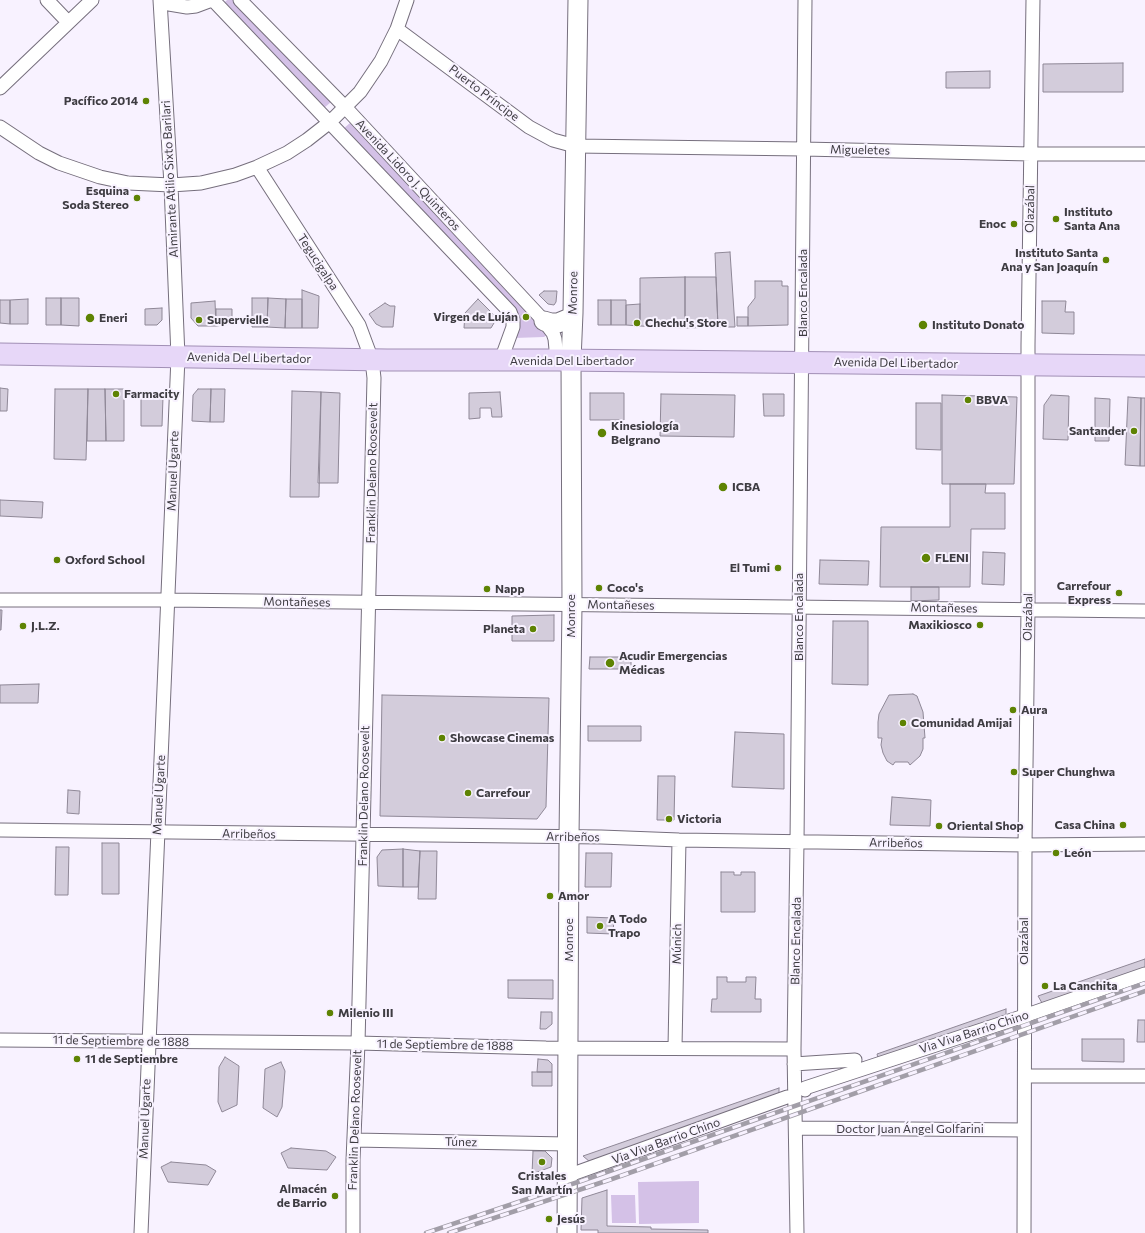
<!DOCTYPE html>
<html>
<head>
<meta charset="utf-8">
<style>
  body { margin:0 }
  canvas { display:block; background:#f8f2ff }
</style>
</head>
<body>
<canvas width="1145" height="1233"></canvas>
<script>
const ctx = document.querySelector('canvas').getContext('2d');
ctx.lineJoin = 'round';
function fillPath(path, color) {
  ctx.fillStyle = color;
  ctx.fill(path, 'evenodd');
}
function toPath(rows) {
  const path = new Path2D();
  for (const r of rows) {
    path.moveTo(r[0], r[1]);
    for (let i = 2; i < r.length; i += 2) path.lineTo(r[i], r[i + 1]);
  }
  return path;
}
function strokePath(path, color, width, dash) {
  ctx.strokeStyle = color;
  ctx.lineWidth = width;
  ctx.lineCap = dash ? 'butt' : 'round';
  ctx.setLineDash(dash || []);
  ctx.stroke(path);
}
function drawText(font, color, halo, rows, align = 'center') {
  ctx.font = font + ' Commissioner,sans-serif';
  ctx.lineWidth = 4;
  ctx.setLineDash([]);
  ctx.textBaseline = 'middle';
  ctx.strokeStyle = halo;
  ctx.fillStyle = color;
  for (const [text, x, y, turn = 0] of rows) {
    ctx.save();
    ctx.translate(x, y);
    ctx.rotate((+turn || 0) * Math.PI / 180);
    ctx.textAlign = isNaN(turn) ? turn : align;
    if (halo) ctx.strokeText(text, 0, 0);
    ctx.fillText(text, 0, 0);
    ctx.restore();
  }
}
const green = toPath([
  [227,0,233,0,331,102,324,108,223,4],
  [350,123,548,329,547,335,544,337,514,338,519,324,343,129],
  [699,1181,699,1223,639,1224,638,1182],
  [611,1195,635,1195,636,1223,612,1223]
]);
const building = toPath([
  [1123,63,1123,92,1043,92,1043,64,1123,63],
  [990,71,990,88,946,88,946,72,990,71],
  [730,252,735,327,718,327,715,253,730,252],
  [685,277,685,328,640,326,640,278,685,277],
  [685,277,716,277,718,327,685,328,685,277],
  [755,281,782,281,782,286,788,286,788,325,748,326,748,307,755,298,755,281],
  [302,290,319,296,318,328,302,328,302,290],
  [544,291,557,291,556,302,554,305,548,304,539,295,544,291],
  [46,298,61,298,61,325,46,325,46,298],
  [61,298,79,298,79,326,61,325,61,298],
  [252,298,268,298,267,327,252,327,252,298],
  [268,298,286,299,285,328,267,327,268,298],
  [28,299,28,324,10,324,10,300,28,299],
  [286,299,302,299,302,328,285,328,286,299],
  [478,299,497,318,491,328,464,328,465,313,478,299],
  [0,300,10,300,10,324,0,323,0,300],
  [598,300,611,300,611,325,598,325,598,300],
  [611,300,626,300,626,325,611,325,611,300],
  [215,301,216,326,198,326,191,318,191,303,215,301],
  [1042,301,1066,301,1065,312,1074,312,1074,334,1042,333,1042,301],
  [385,303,390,306,395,306,393,327,382,327,376,324,369,314,385,303],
  [640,304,640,326,626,325,626,305,640,304],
  [162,308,162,320,157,325,145,325,145,309,162,308],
  [216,309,232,309,232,324,216,326,216,309],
  [737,317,748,317,748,326,737,326,737,317],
  [0,388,8,389,7,411,0,411,0,388],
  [55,389,88,389,86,460,54,459,55,389],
  [88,389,105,389,106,441,87,441,88,389],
  [105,389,124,389,124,441,106,441,105,389],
  [198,389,211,389,210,422,192,421,193,395,198,389],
  [211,389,225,389,224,422,210,422,211,389],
  [141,391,159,392,158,396,163,397,162,426,141,426,141,391],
  [292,391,321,392,319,497,290,497,292,391],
  [321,392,340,393,338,483,318,483,321,392],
  [500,392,502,417,492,417,491,408,480,408,480,418,469,419,469,393,500,392],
  [590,393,624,393,624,420,590,420,590,393],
  [661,394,735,395,734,437,660,436,661,394],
  [763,394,784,394,784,416,764,416,763,394],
  [942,395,1017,397,1014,484,942,484,942,395],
  [1051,395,1069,396,1068,440,1043,439,1044,405,1051,395],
  [1128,397,1141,398,1140,466,1125,465,1128,397],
  [1095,398,1110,399,1109,441,1095,441,1095,398],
  [1141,398,1145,398,1145,466,1140,466,1141,398],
  [916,403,941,403,941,450,916,449,916,403],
  [950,484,986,484,985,493,1005,493,1005,529,971,529,970,587,880,587,881,527,950,527,950,484],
  [0,500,43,502,42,518,0,516,0,500],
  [983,552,1005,553,1004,585,982,584,983,552],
  [820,560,869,561,868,585,819,584,820,560],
  [911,587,939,587,939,600,911,601,911,587],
  [0,610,2,610,1,630,0,630,0,610],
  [554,615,554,641,512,641,512,616,554,615],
  [833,621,868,621,868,685,832,684,833,621],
  [590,657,631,657,631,669,589,669,590,657],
  [39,684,38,703,0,703,0,685,39,684],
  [913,694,917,696,923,712,925,738,923,738,923,749,920,756,910,765,908,762,895,762,893,765,887,761,883,753,881,745,882,738,878,738,878,722,879,714,889,695,913,694],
  [382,695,549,698,546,807,537,819,380,816,382,695],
  [588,726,641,726,641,741,588,741,588,726],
  [735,732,784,734,784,789,732,787,735,732],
  [658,776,675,776,674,820,657,820,658,776],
  [68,790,80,791,79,814,67,813,68,790],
  [892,797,931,800,930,826,890,825,892,797],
  [102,843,119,843,119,894,102,894,102,843],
  [56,847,69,847,68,895,55,895,56,847],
  [403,849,420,851,418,887,403,887,403,849],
  [403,849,403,887,378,886,377,857,382,850,403,849],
  [420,851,437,851,436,899,418,899,420,851],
  [586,853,612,853,611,887,585,887,586,853],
  [721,872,734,872,734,875,741,875,741,872,755,872,755,912,721,912,721,872],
  [587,917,614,918,613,934,587,933,587,917],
  [1145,959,1145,969,1042,1003,1038,996,1145,959],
  [717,977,727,977,727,982,746,982,746,977,756,977,755,999,761,999,761,1012,711,1012,712,999,717,999,717,977],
  [508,980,553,980,553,999,508,998,508,980],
  [1006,1009,1006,1016,878,1058,877,1054,1006,1009],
  [541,1012,552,1012,552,1024,546,1029,540,1029,541,1012],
  [1138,1020,1145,1020,1145,1042,1137,1042,1138,1020],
  [1082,1039,1124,1039,1124,1062,1082,1061,1082,1039],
  [225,1057,239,1066,237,1105,222,1112,218,1102,219,1067,225,1057],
  [538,1059,548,1060,552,1064,552,1072,537,1072,538,1059],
  [281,1062,285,1071,282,1107,277,1117,263,1108,265,1069,281,1062],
  [532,1072,552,1072,552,1086,532,1086,532,1072],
  [779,1088,779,1092,777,1098,590,1162,583,1156,779,1088],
  [291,1148,326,1151,336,1157,327,1170,288,1168,281,1153,291,1148],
  [533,1151,545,1151,552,1158,551,1167,532,1174,533,1151],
  [171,1162,206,1165,216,1171,208,1185,168,1182,161,1167,171,1162],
  [607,1190,607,1226,651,1227,651,1229,708,1230,708,1233,598,1233,598,1230,581,1230,582,1198,607,1190]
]);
const street = toPath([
  [47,0,68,22],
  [160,0,169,4,187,7,196,6,212,0],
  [213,0,510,312,513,320,513,327,501,360],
  [240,0,345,107,544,321,553,333,555,339,557,360],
  [397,29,529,127,553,140,575,146,803,149,1031,154,1145,154],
  [0,88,92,0],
  [0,127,39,153,59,163,100,177,128,183,171,185,201,183,235,175,257,167,287,153,307,140,330,122,360,92,381,61,397,29,407,0],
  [257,167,359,325,372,360,374,378,358,1043,353,1160,353,1233],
  [0,600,168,600,1145,611],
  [0,830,601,837,679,840,1025,845,1145,844],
  [0,1040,358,1043,546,1048,794,1049],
  [675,1047,679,840],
  [794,1064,855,1060],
  [1025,1076,1145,1076],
  [805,1090,805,1088,1024,1016,1145,974],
  [796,1128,1024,1130],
  [354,1140,567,1144],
  [567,1176,787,1097],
  [141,1233,178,357,171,185,160,0],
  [797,1233,794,1049,797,842,805,0],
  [1024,1233,1025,845,1028,609,1028,345,1033,0]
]);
const secondary = toPath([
  [544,321,551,323,558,323,570,318,573,313],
  [567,1233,569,837,572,605,571,360,573,313,578,0]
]);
const primary = toPath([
  [0,354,387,360,557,360,1145,366]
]);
const rail = toPath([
  [426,1233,584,1180,1145,983],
  [449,1233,612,1179,1145,991]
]);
const markers = [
  [146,101,4,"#5e8303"],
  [137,198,4,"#5e8303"],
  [1056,219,4,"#5e8303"],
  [1014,224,4,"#5e8303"],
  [1106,260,4,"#5e8303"],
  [526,317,4,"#5e8303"],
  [90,318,5,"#5e8303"],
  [199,320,4,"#5e8303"],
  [637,323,4,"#5e8303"],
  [923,325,5,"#5e8303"],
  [116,394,4,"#5e8303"],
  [968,400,4,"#5e8303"],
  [1134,431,4,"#5e8303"],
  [602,433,5,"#5e8303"],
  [723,487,5,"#5e8303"],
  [926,558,5,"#5e8303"],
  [57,560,4,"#5e8303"],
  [778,568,4,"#5e8303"],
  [599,588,4,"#5e8303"],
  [487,589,4,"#5e8303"],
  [1119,593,4,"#5e8303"],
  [980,625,4,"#5e8303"],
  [23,626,4,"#5e8303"],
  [533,629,4,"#5e8303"],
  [610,663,5,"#5e8303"],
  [1013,710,4,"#5e8303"],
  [903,723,4,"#5e8303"],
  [442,738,4,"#5e8303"],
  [1014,772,4,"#5e8303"],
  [468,793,4,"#5e8303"],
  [669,819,4,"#5e8303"],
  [1123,825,4,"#5e8303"],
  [939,826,4,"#5e8303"],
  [1056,853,4,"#5e8303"],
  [550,896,4,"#5e8303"],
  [600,926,4,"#5e8303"],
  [1045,986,4,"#5e8303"],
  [330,1013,4,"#5e8303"],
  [77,1059,4,"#5e8303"],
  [542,1162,4,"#5e8303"],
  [335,1196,4,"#5e8303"],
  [549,1219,4,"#5e8303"]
];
const streetNames = [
  ["Puerto Príncipe",484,93,37],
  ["Migueletes",860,150,1],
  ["Avenida Lidoro J. Quinteros",408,175,47],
  ["Almirante Atilio Sixto Barilari",170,179,-93],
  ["Olazábal",1030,209,-89],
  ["Tegucigalpa",318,262,57],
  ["Monroe",573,293,-89],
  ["Blanco Encalada",803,293,-90],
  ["Avenida Del Libertador",249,358,1],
  ["Avenida Del Libertador",572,361],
  ["Avenida Del Libertador",896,363,1],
  ["Manuel Ugarte",173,471,-88],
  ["Franklin Delano Roosevelt",372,473,-89],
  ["Montañeses",297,602,1],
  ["Montañeses",621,605,1],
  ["Montañeses",944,608,1],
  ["Monroe",571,616,-90],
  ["Blanco Encalada",799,617,-90],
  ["Olazábal",1028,617,-89],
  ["Manuel Ugarte",159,795,-87],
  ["Franklin Delano Roosevelt",364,796,-89],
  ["Arribeños",249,834,1],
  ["Arribeños",573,837,1],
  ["Arribeños",896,843,1],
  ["Monroe",569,940,-90],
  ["Blanco Encalada",796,941,-89],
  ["Olazábal",1024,941,-90],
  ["Múnich",677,944,-89],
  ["Via Viva Barrio Chino",974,1032,-18],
  ["11 de Septiembre de 1888",121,1041,1],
  ["11 de Septiembre de 1888",445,1045,1],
  ["Manuel Ugarte",145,1119,-88],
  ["Franklin Delano Roosevelt",355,1120,-88],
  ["Doctor Juan Ángel Golfarini",910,1129],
  ["Via Viva Barrio Chino",666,1141,-20],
  ["Túnez",461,1142,1]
];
const poiNames = [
  ["Pacífico 2014",138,101,"right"],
  ["Esquina",129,191,"right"],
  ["Soda Stereo",129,205,"right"],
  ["Instituto",1064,212],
  ["Santa Ana",1064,226],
  ["Enoc",1006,224,"right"],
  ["Instituto Santa",1098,253,"right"],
  ["Ana y San Joaquín",1098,267,"right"],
  ["Virgen de Luján",518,317,"right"],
  ["Eneri",99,318],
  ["Supervielle",207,320],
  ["Chechu's Store",645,323],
  ["Instituto Donato",932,325],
  ["Farmacity",124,394],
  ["BBVA",976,400],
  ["Kinesiología",611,426],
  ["Belgrano",611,440],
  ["Santander",1126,431,"right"],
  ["ICBA",732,487],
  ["FLENI",935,558],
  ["Oxford School",65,560],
  ["El Tumi",770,568,"right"],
  ["Carrefour",1111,586,"right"],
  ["Express",1111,600,"right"],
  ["Coco's",607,588],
  ["Napp",495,589],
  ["Maxikiosco",972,625,"right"],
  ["J.L.Z.",31,626],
  ["Planeta",525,629,"right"],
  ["Acudir Emergencias",619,656],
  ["Médicas",619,670],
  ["Aura",1021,710],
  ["Comunidad Amijai",911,723],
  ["Showcase Cinemas",450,738],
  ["Super Chunghwa",1022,772],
  ["Carrefour",476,793],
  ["Victoria",677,819],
  ["Casa China",1115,825,"right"],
  ["Oriental Shop",947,826],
  ["León",1064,853],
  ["Amor",558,896],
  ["A Todo",608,919],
  ["Trapo",608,933],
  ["La Canchita",1053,986],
  ["Milenio III",338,1013],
  ["11 de Septiembre",85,1059],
  ["Cristales",542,1176,"center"],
  ["San Martín",542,1190,"center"],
  ["Almacén",327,1189,"right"],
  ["de Barrio",327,1203,"right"],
  ["Jesús",557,1219]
];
fillPath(green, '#d4c1e7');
fillPath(building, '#d3ccdb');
strokePath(building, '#8f8897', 1);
strokePath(street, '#766f7d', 15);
strokePath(secondary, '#766f7d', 21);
strokePath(primary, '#a18fb5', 23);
strokePath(street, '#fff', 13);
strokePath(secondary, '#fff', 19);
strokePath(primary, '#e7d7f8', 21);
strokePath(rail, '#a29ea8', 4.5);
strokePath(rail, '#f8f2ff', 3, [9]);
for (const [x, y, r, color] of markers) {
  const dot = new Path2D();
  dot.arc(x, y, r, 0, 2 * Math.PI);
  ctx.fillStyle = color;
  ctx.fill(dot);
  strokePath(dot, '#f8f2ff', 1.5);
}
drawText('12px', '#3e3c42', '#f8f2ff', streetNames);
drawText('bold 12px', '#3e3c42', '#f8f2ff', poiNames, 'left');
</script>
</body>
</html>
